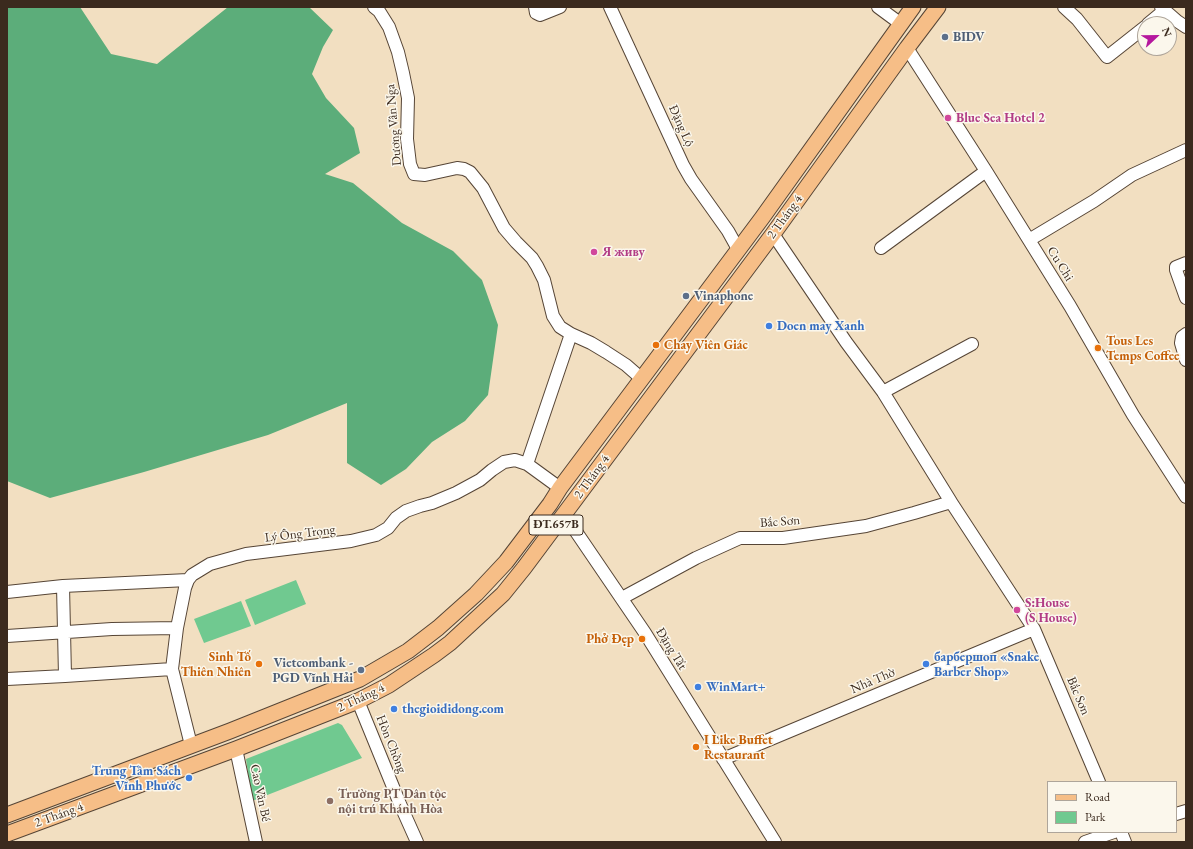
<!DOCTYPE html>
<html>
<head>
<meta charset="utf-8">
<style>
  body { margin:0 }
  #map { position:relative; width:1193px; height:849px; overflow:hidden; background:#f2dfc1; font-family:"EB Garamond",serif }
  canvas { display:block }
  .frame { position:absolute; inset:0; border:8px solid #3b2a1e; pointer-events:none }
  .legend { position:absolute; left:1047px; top:781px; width:130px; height:52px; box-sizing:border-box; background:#fbf7ec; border:1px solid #aea59a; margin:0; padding:5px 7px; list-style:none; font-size:12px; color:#3b2a1e }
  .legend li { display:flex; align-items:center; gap:8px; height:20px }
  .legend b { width:20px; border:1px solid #aea59a }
  .north { position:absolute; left:1137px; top:16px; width:40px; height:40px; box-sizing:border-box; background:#fbf7ec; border:1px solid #aea59a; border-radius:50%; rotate:68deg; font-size:11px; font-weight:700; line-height:16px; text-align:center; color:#3b2a1e }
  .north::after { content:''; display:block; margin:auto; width:14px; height:18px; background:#b5179e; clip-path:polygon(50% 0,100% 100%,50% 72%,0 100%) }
</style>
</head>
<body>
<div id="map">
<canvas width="1193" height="849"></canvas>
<div class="frame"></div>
<ul class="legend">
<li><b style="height:5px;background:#f6be87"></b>Road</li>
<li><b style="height:11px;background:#70c990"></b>Park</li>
</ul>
<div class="north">N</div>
</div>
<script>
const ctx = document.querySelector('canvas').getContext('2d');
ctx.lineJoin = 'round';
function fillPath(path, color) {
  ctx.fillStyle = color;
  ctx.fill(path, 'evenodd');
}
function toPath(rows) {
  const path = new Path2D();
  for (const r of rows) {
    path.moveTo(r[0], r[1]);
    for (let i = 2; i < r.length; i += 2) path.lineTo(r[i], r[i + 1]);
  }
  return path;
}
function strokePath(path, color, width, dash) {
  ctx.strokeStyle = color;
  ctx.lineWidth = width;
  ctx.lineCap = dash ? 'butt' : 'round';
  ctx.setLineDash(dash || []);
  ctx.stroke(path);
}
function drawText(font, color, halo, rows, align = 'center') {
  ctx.font = font + ' "EB Garamond",serif';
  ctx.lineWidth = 3;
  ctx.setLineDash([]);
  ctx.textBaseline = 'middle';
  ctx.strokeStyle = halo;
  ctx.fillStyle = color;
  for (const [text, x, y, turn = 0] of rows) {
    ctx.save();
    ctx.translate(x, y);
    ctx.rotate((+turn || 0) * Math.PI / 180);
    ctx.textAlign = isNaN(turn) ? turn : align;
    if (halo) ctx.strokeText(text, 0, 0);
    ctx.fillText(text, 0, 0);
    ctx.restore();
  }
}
const green = toPath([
  [296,580,306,604,255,625,245,600],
  [241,601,251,626,204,643,194,619],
  [338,723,342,725,362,758,252,801,246,759]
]);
const forest = toPath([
  [7,7,80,7,111,54,157,64,228,7,309,7,333,30,323,47,312,74,326,98,354,128,360,153,325,174,353,183,402,223,453,251,482,280,498,325,488,395,465,421,432,442,406,469,381,485,347,463,347,403,268,435,144,472,50,498,7,481]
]);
const minor = toPath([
  [374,7,379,11,389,27,398,52,403,73,408,98,407,139,410,164,414,174,425,175,457,168,464,169,470,172,483,188,504,228,516,242,532,258,537,266,544,280,553,316,560,327,571,334,591,343,606,352,626,365,642,379],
  [535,7,536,13,540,15,560,7],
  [610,7,683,165,691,179,728,231,738,249],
  [878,7,901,24],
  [1064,7,1077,19,1107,57,1145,27],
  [1161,7,1177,21,1186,27],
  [1148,24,1165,10],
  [907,48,986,171,1070,306,1133,415,1186,497],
  [773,234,846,342,883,392,951,502,1034,629,1099,782],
  [1029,240,1094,201,1132,175,1186,150],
  [881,248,986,171],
  [1186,263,1176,267,1176,270,1186,298],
  [1186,334,1182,337,1181,343,1186,360],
  [883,392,972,344],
  [527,464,571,334],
  [564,514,645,633,775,842],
  [63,586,65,676],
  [7,592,63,586,188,580],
  [622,598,696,558,740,538,783,538,866,526,914,513,951,502],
  [7,636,112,629,177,628],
  [7,679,65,676,172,669],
  [358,701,400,804,417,842],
  [191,745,172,669,177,628,185,588,188,580,192,575,210,564,246,554,351,541,376,535,388,528,396,518,406,511,420,506,432,503,456,493,480,480,492,470,504,462,515,460,527,464,560,488],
  [236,749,256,842],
  [723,759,1034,629],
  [1176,814,1186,811],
  [1121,832,1125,842],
  [1085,842,1114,832]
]);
const major = toPath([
  [7,815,230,731,360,679,408,651,438,628,476,594,506,562,550,504,560,488,673,337,762,218,913,7],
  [7,834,236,749,358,701,389,685,434,655,450,643,503,594,524,568,773,234,907,48,938,7]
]);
const markers = [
  [945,37,4,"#5c6f8a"],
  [948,118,4,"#d1479c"],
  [594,252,4,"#d1479c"],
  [686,296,4,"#5c6f8a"],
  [769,326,4,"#3f7fe0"],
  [656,345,4,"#e8710a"],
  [1098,348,4,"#e8710a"],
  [1017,610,4,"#d1479c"],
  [642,639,4,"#e8710a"],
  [259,664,4,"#e8710a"],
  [926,664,4,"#3f7fe0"],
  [361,670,4,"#5c6f8a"],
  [698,687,4,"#3f7fe0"],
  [394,709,4,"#3f7fe0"],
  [696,747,4,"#e8710a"],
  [189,778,4,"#3f7fe0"],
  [330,801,4,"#8d6e63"]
];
const shields = [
  [556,525,54]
];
const shieldNames = [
  ["ĐT.657B",556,525]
];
const serviceNames = [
  ["BIDV",953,37],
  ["Vinaphone",694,296],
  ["Vietcombank -",353,663,"right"],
  ["PGD Vĩnh Hải",353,678,"right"]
];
const hotelNames = [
  ["Blue Sea Hotel 2",956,118],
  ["Я живу",602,252],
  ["S:House",1025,603],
  ["(S House)",1025,618]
];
const streetNames = [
  ["Dương Vân Nga",394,125,-95],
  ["Đặng Lộ",681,126,66],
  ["2 Tháng 4",785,217,-54],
  ["Cu Chi",1060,264,58],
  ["2 Tháng 4",592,477,-54],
  ["Bắc Sơn",780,522,-4],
  ["Lý Ông Trọng",300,534,-7],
  ["Đặng Tất",671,649,58],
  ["Nhà Thờ",873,681,-23],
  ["Bắc Sơn",1078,696,67],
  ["2 Tháng 4",361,698,-25],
  ["Hòn Chồng",391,744,68],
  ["Cao Văn Bé",260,793,78],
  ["2 Tháng 4",59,815,-20]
];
const shopNames = [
  ["Doen may Xanh",777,326],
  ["барбершоп «Snake",934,657],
  ["Barber Shop»",934,672],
  ["WinMart+",706,687],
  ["thegioididong.com",402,709],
  ["Trung Tâm Sách",181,771,"right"],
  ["Vĩnh Phước",181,786,"right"]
];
const foodNames = [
  ["Tous Les",1106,341],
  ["Temps Coffee",1106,356],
  ["Chay Viên Giác",664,345],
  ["Phở Đẹp",634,639,"right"],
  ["Sinh Tố",251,657,"right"],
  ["Thiên Nhiên",251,672,"right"],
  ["I Like Buffet",704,740],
  ["Restaurant",704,755]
];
const educationNames = [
  ["Trường PT Dân tộc",338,794],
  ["nội trú Khánh Hòa",338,809]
];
fillPath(green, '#70c990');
fillPath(forest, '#5cad7a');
strokePath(minor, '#564536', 14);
strokePath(major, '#564536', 17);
strokePath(minor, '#fff', 12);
strokePath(major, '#f6be87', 15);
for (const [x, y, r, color] of markers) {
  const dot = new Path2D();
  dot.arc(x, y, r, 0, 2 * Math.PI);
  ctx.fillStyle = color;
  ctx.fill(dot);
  strokePath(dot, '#fbf7ec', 1.5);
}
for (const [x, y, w] of shields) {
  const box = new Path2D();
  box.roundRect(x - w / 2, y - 10, w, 20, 3);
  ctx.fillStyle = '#fbf7ec';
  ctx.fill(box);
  strokePath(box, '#3b2a1e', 1);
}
drawText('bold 12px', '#3b2a1e', null, shieldNames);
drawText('bold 13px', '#4e5e75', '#fbf7ec', serviceNames, 'left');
drawText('bold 13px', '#b23c85', '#fbf7ec', hotelNames, 'left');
drawText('13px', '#3b2a1e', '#fbf7ec', streetNames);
drawText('bold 13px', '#366cbe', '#fbf7ec', shopNames, 'left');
drawText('bold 13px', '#c56008', '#fbf7ec', foodNames, 'left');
drawText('bold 13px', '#785e54', '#fbf7ec', educationNames, 'left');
</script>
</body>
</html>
